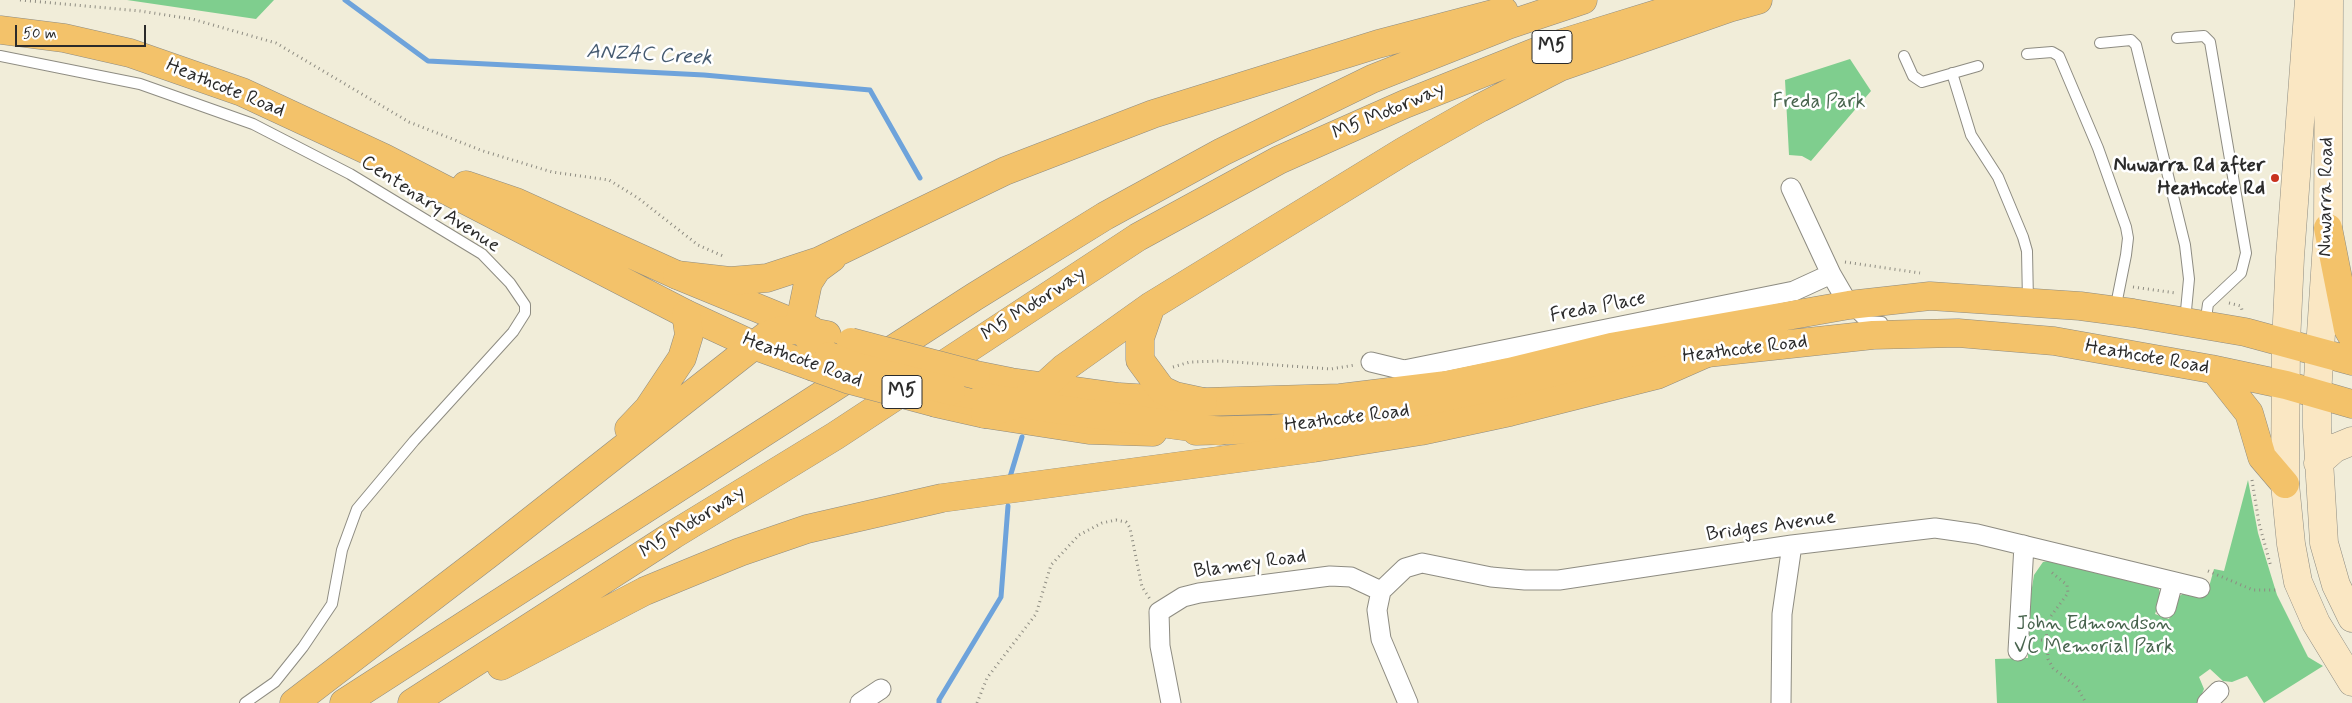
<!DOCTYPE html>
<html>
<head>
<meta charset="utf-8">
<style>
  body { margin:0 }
  #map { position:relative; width:2352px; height:703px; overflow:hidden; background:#f1edd9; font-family:Mynerve,sans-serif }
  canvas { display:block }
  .scale { position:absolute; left:15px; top:25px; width:131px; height:22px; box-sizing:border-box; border:2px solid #2b2b2b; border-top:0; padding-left:6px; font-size:15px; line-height:18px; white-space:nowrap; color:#2b2b2b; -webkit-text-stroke:4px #fff; paint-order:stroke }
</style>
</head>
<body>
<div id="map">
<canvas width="2352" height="703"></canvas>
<div class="scale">50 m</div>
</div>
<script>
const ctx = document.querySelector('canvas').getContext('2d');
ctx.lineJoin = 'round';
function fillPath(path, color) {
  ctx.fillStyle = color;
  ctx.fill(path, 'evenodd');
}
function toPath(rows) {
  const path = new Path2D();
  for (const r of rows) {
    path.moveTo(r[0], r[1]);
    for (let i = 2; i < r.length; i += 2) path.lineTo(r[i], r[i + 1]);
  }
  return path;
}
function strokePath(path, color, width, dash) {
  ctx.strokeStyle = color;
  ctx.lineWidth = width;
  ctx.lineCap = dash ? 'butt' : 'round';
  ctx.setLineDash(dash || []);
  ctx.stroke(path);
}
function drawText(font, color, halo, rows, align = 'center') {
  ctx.font = font + ' Mynerve,sans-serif';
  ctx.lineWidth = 5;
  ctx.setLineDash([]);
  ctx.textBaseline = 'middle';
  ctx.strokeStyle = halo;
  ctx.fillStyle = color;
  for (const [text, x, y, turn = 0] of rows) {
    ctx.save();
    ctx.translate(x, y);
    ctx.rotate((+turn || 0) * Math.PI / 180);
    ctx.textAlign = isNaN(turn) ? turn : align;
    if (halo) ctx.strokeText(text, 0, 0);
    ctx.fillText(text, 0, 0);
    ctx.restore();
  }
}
const green = toPath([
  [127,0,274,0,256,19],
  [1850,59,1871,91,1811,161,1802,156,1789,155,1785,80],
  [2248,480,2258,533,2277,595,2308,657,2323,666,2264,703,2247,676,2232,682,2223,681,2210,669,2199,677,2204,689,2198,703,1997,703,1995,659,2028,658,2028,612,2034,575,2043,562,2056,559,2152,582,2159,589,2161,597,2155,614,2169,619,2178,597,2184,593,2207,594,2214,569,2224,571]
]);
const stream = toPath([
  [345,0,428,61,704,75,870,90,920,178],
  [1010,477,1022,437],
  [939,703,939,700,1001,597,1008,506]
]);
const path = toPath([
  [20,0,140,11,192,19,276,43,409,122,483,151,552,172,609,180,638,198,698,245,723,256],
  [1845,262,1920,273],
  [2133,287,2176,293],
  [2229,303,2241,306,2242,310],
  [1173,367,1190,362,1221,361,1331,369,1355,365],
  [2252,480,2259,523,2271,567],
  [2208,571,2253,590,2277,590],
  [2036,640,2047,640,2048,659,2053,668,2077,687,2086,703],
  [2047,640,2046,629,2051,616,2068,593,2067,585,2050,571],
  [977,703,987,678,1036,614,1051,565,1079,535,1102,523,1116,520,1126,522,1130,528,1142,587,1150,599]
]);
const service = toPath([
  [2177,38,2204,36,2210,42,2246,253,2241,273,2208,304,2205,325],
  [2100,43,2131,40,2136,45,2185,245,2189,279,2185,321],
  [2027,54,2052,52,2059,56,2098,148,2126,227,2128,238,2126,255,2115,310],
  [0,56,140,84,253,124,350,174,482,254,510,283,525,305,525,313,513,332,414,441,357,509,342,550,332,604,303,647,275,682,245,703],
  [1904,56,1913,76,1922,82,1978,66],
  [1952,73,1971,135,1998,177,2023,237,2027,251,2028,302],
  [1852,309,1864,321,1882,322]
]);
const minor = toPath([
  [1791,188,1831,274,1849,305],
  [1371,362,1404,370,1794,291,1831,274],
  [1381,591,1405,568,1422,563,1491,577,1525,580,1559,580,1792,545,1935,528,1977,534,2200,588],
  [1381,591,1377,610,1381,639,1408,703],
  [2166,608,2173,582],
  [2018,651,2024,545],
  [860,703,881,689],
  [1171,703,1160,646,1159,612,1183,597,1199,593,1330,576,1351,577,1381,591],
  [1781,703,1782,614,1792,545],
  [2207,703,2219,691]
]);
const secondary = toPath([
  [2309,0,2290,257,2286,343,2285,484,2291,544,2298,582,2316,623,2352,682],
  [2329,0,2328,228,2317,394,2317,427,2324,543,2336,585,2352,618],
  [2318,463,2335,448,2352,441]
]);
const primary = toPath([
  [0,30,64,38,130,53,242,92,384,158,686,314,753,345,811,366],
  [466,185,516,202,677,275,811,330],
  [2328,228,2348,329,2352,336],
  [2215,370,2249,413,2262,457,2285,484],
  [976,375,1011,382,1119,397,1203,402,1340,398,1447,385,1509,372,1611,347,1849,305,1930,296,2080,306,2133,313,2245,332,2352,361],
  [936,403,985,414,1089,430,1153,432],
  [1196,431,1273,429,1337,423,1405,413,1486,397,1618,367,1707,353,1873,335,1958,333,2054,341,2211,369,2286,385,2352,404]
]);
const motorway = toPath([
  [677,275,730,281,767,278,819,261,1005,171,1153,114,1378,44,1504,11],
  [1151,306,1140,338,1140,360,1162,390,1175,396,1203,402],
  [813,343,799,326,808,283,817,269,832,258],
  [951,391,1048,408,1220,431],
  [985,414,1017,404,1043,387,1064,368,1151,306,1404,151,1480,108,1560,67,1729,8,1758,0],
  [629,429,648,409,682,358,689,335,686,314],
  [501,666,645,591,740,552,807,529,942,498,1314,448,1421,431,1510,412,1657,375,1707,353],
  [294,703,490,553,766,336,777,331,801,330,827,335],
  [344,703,974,297,1105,216,1222,152,1372,79,1508,25,1583,0],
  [412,703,673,535,835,436,1138,237,1279,160,1405,104,1543,49,1702,0]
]);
const primaryBridge = toPath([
  [851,342,976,375],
  [811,366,850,380,936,403]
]);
const motorwayBridge = toPath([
  [829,356,854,366,951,391]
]);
const markers = [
  [2275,178,5,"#c8321e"]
];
const shields = [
  [1552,47,40],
  [902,392,40]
];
const shieldNames = [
  ["M5",1552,47],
  ["M5",902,392]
];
const streetNames = [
  ["Heathcote Road",225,89,22],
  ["M5 Motorway",1389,112,-23],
  ["Nuwarra Road",2327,197,-89],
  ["Centenary Avenue",430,205,33],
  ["M5 Motorway",1034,305,-33],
  ["Freda Place",1598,308,-11],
  ["Heathcote Road",1745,350,-7],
  ["Heathcote Road",2147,358,10],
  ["Heathcote Road",802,361,20],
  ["Heathcote Road",1347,419,-7],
  ["M5 Motorway",693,523,-32],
  ["Bridges Avenue",1771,527,-8],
  ["Blamey Road",1250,565,-8]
];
const parkNames = [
  ["Freda Park",1819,103],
  ["John Edmondson",2094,625],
  ["VC Memorial Park",2094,648]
];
const poiNames = [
  ["Nuwarra Rd after",2265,167],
  ["Heathcote Rd",2265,190]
];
const waterNames = [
  ["ANZAC Creek",649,56,3]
];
fillPath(green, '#7fce8e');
strokePath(stream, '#6ea3db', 5);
strokePath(service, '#8e8c82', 12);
strokePath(minor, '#8e8c82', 21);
strokePath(secondary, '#8e8c82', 29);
strokePath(primary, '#8e8c82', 29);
strokePath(motorway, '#8e8c82', 29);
strokePath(path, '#8e8c82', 3, [1, 4]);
strokePath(service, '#fff', 10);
strokePath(minor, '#fff', 19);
strokePath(secondary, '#fae7c3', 28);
strokePath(primary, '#f3c26a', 28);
strokePath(motorway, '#f3c26a', 28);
strokePath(primaryBridge, '#8e8c82', 29, []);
strokePath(motorwayBridge, '#8e8c82', 29, []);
strokePath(primaryBridge, '#f3c26a', 28);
strokePath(motorwayBridge, '#f3c26a', 28);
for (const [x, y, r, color] of markers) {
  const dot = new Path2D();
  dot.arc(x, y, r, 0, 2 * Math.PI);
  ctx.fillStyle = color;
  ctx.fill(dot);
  strokePath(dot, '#fff', 2);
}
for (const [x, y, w] of shields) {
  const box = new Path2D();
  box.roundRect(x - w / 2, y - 16.5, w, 33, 4);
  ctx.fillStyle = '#fff';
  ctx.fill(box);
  strokePath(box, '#2b2b2b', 1);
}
drawText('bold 19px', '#2b2b2b', null, shieldNames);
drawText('20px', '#2b2b2b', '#fff', streetNames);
drawText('20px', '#48644e', '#fff', parkNames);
drawText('bold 20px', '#2b2b2b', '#fff', poiNames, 'right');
drawText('italic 21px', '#465b71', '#fff', waterNames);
</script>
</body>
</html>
